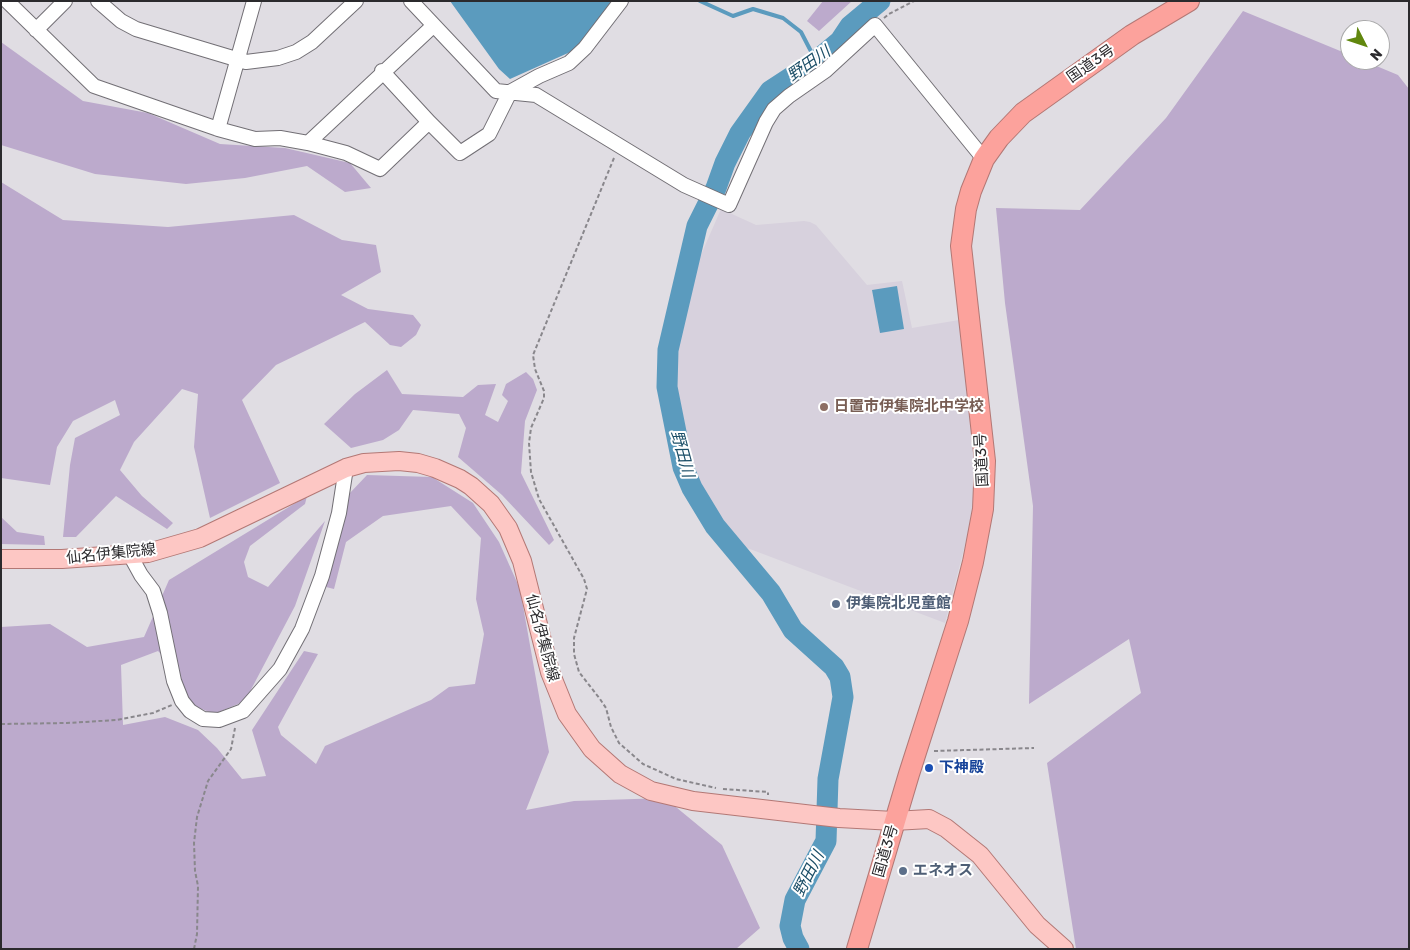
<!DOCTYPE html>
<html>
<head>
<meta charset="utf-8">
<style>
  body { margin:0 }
  #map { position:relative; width:1410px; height:950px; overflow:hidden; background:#e0dde3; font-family:Rubik,sans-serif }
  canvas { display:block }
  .frame { position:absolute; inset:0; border:2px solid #2b2a2d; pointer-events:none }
  .north { position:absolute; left:1340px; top:20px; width:50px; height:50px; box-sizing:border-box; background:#fff; border:1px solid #aaaaab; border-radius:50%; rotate:131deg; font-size:14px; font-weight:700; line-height:20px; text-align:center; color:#2b2a2d }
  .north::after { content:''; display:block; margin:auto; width:18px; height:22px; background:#61870e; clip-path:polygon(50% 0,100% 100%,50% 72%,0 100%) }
</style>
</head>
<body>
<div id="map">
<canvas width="1410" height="950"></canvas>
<div class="frame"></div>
<div class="north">N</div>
</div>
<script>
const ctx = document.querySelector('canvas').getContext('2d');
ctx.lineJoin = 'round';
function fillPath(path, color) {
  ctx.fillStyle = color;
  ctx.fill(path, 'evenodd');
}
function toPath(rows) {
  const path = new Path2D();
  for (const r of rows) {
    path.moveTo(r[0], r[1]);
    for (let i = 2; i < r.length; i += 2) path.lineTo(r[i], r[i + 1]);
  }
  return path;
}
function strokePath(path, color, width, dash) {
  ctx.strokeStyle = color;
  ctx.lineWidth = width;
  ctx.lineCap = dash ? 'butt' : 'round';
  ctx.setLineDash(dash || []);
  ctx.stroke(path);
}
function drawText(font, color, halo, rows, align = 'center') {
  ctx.font = font + ' Rubik,"Noto Sans JP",sans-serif';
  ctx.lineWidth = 4;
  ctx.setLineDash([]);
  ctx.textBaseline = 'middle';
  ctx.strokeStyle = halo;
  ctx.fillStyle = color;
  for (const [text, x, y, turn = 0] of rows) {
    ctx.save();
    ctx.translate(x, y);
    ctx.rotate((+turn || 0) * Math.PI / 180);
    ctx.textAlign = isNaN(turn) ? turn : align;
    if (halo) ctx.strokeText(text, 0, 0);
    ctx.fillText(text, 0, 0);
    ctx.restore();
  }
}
const built = toPath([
  [721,209,756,225,804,221,810,222,816,225,867,285,902,281,912,328,959,320,974,437,976,502,972,508,968,533,945,623,742,546,728,535,694,471,686,449,673,377,674,349,697,264]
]);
const green = toPath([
  [823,1,852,1,819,31,807,21],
  [1243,11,1350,55,1350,60,1362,60,1398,75,1409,89,1409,949,1076,949,1047,763,1141,693,1129,639,1029,704,1033,506,1005,303,996,208,1080,210,1166,118],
  [1,42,83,101,148,113,220,144,285,148,350,163,371,188,345,192,307,166,245,178,186,184,95,174,1,145],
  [1,182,63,220,168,227,294,215,342,240,376,245,381,272,341,295,368,309,413,315,421,325,416,335,401,347,390,345,365,322,276,365,242,400,280,483,210,518,194,447,198,394,182,389,134,442,120,470,142,496,173,523,167,529,116,496,76,537,63,537,70,465,75,438,120,415,115,400,73,421,57,447,50,485,1,478],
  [387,370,402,394,463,397,478,385,496,384,485,415,498,422,508,401,502,395,506,384,526,372,533,379,537,390,525,421,521,473,554,540,549,545,502,495,458,457,466,428,459,414,413,410,399,430,383,440,351,448,324,424,355,394],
  [367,475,432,477,473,503,499,542,520,589,549,752,526,810,574,801,665,798,722,845,760,928,736,949,1,949,1,627,50,624,87,647,144,637,169,580,307,496,305,504,250,546,244,562,248,577,268,587,325,521,295,606,245,701,214,714,192,705,183,690,176,670,158,651,121,665,123,725,165,717,198,730,217,748,242,779,266,776,252,730,304,651,318,654,278,727,281,735,316,764,325,746,431,700,449,687,475,684,484,634,476,599,481,538,451,506,383,516,346,542,334,589,326,587,349,494],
  [1,517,17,532,44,536,45,545,1,544]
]);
const water = toPath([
  [450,1,613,1,577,49,510,79,499,69],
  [897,286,904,329,880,333,872,290]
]);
const stream = toPath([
  [700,1,733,16,753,9,783,18,801,32,816,61]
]);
const river = toPath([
  [799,949,793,938,790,926,795,900,826,841,828,779,843,697,840,677,834,667,793,630,771,593,715,526,692,488,683,467,667,387,668,350,697,226,716,188,725,163,740,133,770,91,816,61,840,41,850,26,880,1]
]);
const path = toPath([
  [884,18,889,14,914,1],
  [614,158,533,355,535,369,544,391,544,398,531,428,529,443,531,472,539,499,584,579,587,589,574,638,574,654,579,672,600,699,606,708,611,727,619,743,643,764,676,779,716,788],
  [1,724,67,723,117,720,153,713,172,705],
  [934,751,1034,748],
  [723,789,768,792,768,795],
  [194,949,197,934,198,886,195,871,194,843,197,817,208,781,231,749,235,728]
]);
const minor = toPath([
  [7,1,94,86,218,129,255,139,280,138,308,143,346,153,380,169,429,122,460,153,489,134,510,92,539,76,569,63,585,48,621,1],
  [98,1,121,21,136,29,246,62,278,58,296,52,312,42,356,1],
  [411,1,496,91,536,95,684,185,729,205,766,122,774,109,789,96,825,71,875,25,984,159],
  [36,30,65,1],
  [382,71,429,122],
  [218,129,254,1],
  [308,143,433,26],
  [130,555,141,575,153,591,160,613,174,681,182,701,190,711,203,719,219,720,243,711,280,669,302,629,322,576,339,513,346,468]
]);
const major = toPath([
  [1,559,62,559,148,553,200,538,346,468,364,463,399,461,418,463,435,468,460,479,471,486,491,504,508,528,522,561,550,672,567,714,592,749,620,774,651,791,693,801,839,818,894,821,929,819,946,828,980,855,1037,925,1064,949]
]);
const highway = toPath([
  [857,949,909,774,958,621,973,562,983,509,985,461,961,246,966,209,971,191,984,159,999,138,1023,113,1132,35,1189,1]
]);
const markers = [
  [824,407,5,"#8d6e63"],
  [836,604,5,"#5c6f8a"],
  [929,768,5,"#1a4fb4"],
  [903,871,5,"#5c6f8a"]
];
const streetNames = [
  ["国道3号",1091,64,-35],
  ["国道3号",982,460,-93],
  ["仙名伊集院線",111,554,-6],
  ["仙名伊集院線",542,638,75],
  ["国道3号",886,851,-74]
];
const educationNames = [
  ["日置市伊集院北中学校",834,407]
];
const serviceNames = [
  ["伊集院北児童館",846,604],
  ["エネオス",913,871]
];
const transitNames = [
  ["下神殿",939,768]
];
const waterNames = [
  ["野田川",809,64,-35],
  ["野田川",682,454,75],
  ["野田川",809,874,-63]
];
fillPath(built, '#d7d1dd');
fillPath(green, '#bcaacc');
fillPath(water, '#5b9bbe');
strokePath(stream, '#5b9bbe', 4);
strokePath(river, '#5b9bbe', 21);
strokePath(minor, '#726f75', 16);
strokePath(major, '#b37875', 20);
strokePath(highway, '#b37875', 22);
strokePath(path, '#89878c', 2, [4, 2.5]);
strokePath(minor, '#fff', 14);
strokePath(major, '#fdc7c4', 18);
strokePath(highway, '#fca29c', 20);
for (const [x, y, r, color] of markers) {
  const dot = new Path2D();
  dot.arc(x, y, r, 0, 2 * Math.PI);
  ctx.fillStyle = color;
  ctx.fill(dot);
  strokePath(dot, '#fff', 2);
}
drawText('15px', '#2b2a2d', '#fff', streetNames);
drawText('bold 15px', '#785e54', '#fff', educationNames, 'left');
drawText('bold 15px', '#4e5e75', '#fff', serviceNames, 'left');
drawText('bold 15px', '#164399', '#fff', transitNames, 'left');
drawText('italic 16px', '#1c4f68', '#fff', waterNames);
</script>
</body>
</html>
